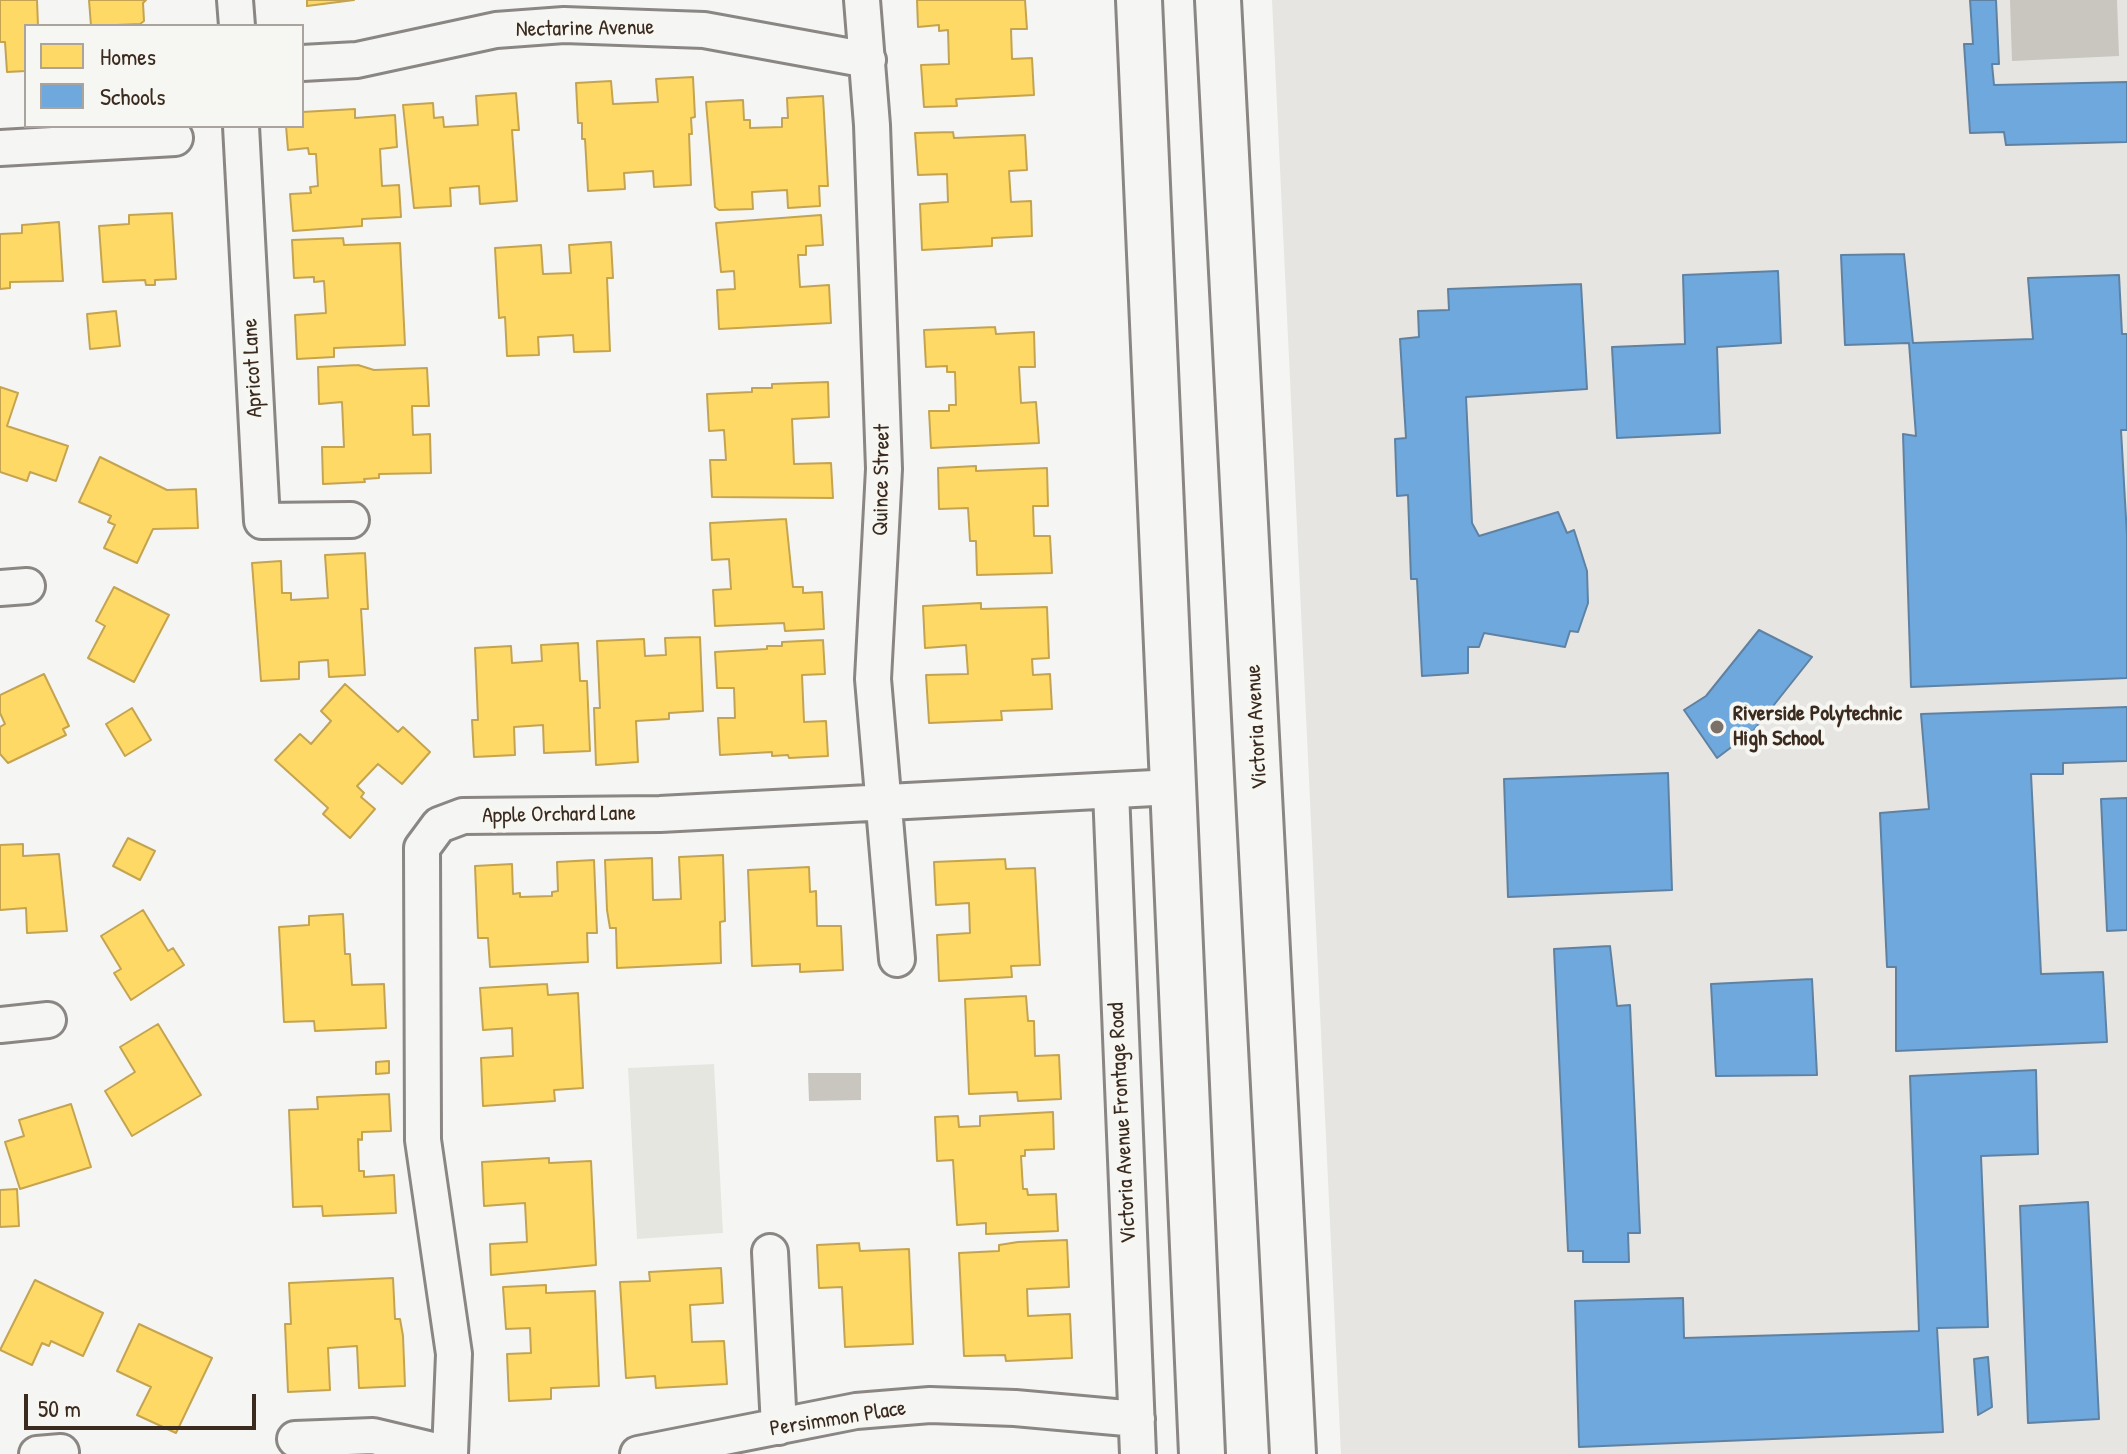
<!DOCTYPE html>
<html>
<head>
<meta charset="utf-8">
<style>
  body { margin:0 }
  #map { position:relative; width:2127px; height:1454px; overflow:hidden; background:#f5f5f3; font-family:"Patrick Hand",sans-serif }
  canvas { display:block }
  .legend { position:absolute; left:24px; top:24px; width:280px; height:104px; box-sizing:border-box; background:#f6f6f2; border:2px solid #aba49d; margin:0; padding:10px 14px; list-style:none; font-size:24px; color:#3b2a1e }
  .legend li { display:flex; align-items:center; gap:16px; height:40px }
  .legend b { width:40px; border:2px solid #aba49d }
  .scale { position:absolute; left:24px; top:1394px; width:232px; height:36px; box-sizing:border-box; border:4px solid #3b2a1e; border-top:0; padding-left:10px; font-size:24px; line-height:28px; white-space:nowrap; color:#3b2a1e; -webkit-text-stroke:6px #f6f6f2; paint-order:stroke }
</style>
</head>
<body>
<div id="map">
<canvas width="2127" height="1454"></canvas>
<ul class="legend">
<li><b style="height:22px;background:#ffd966"></b>Homes</li>
<li><b style="height:22px;background:#6fa8dc"></b>Schools</li>
</ul>
<div class="scale">50 m</div>
</div>
<script>
const ctx = document.querySelector('canvas').getContext('2d');
ctx.lineJoin = 'round';
function fillPath(path, color) {
  ctx.fillStyle = color;
  ctx.fill(path, 'evenodd');
}
function toPath(rows) {
  const path = new Path2D();
  for (const r of rows) {
    path.moveTo(r[0], r[1]);
    for (let i = 2; i < r.length; i += 2) path.lineTo(r[i], r[i + 1]);
  }
  return path;
}
function strokePath(path, color, width, dash) {
  ctx.strokeStyle = color;
  ctx.lineWidth = width;
  ctx.lineCap = dash ? 'butt' : 'round';
  ctx.setLineDash(dash || []);
  ctx.stroke(path);
}
function drawText(font, color, halo, rows, align = 'center') {
  ctx.font = font + ' "Patrick Hand",sans-serif';
  ctx.lineWidth = 8;
  ctx.setLineDash([]);
  ctx.textBaseline = 'middle';
  ctx.strokeStyle = halo;
  ctx.fillStyle = color;
  for (const [text, x, y, turn = 0] of rows) {
    ctx.save();
    ctx.translate(x, y);
    ctx.rotate((+turn || 0) * Math.PI / 180);
    ctx.textAlign = isNaN(turn) ? turn : align;
    if (halo) ctx.strokeText(text, 0, 0);
    ctx.fillText(text, 0, 0);
    ctx.restore();
  }
}
const built = toPath([
  [1272,0,2127,0,2127,1454,1341,1454]
]);
const green = toPath([
  [714,1064,723,1233,637,1239,628,1068]
]);
const water = toPath([
  [2010,0,2117,0,2119,56,2012,61],
  [808,1073,861,1073,861,1100,809,1101]
]);
const homes = toPath([
  [0,0,37,0,38,26,26,26,26,71,7,72,5,42,0,42,0,0],
  [89,0,146,0,143,3,144,21,140,24,91,26,89,0],
  [307,0,354,0,307,6,307,0],
  [917,0,1025,0,1027,29,1011,29,1012,59,1032,58,1034,95,956,99,957,106,924,107,921,65,949,64,948,30,939,31,939,25,918,27,917,0],
  [693,77,695,117,691,118,692,134,689,134,691,185,654,187,653,171,624,173,625,189,588,191,585,139,582,139,582,123,578,123,576,83,611,81,613,104,658,102,656,79,693,77],
  [516,93,519,130,512,130,517,201,480,204,479,186,450,188,451,206,414,208,403,105,433,103,434,118,443,117,444,127,478,125,476,96,516,93],
  [823,96,828,186,819,186,820,206,788,208,787,190,752,192,753,209,719,210,715,207,706,102,743,100,744,120,750,120,750,128,782,127,782,118,788,118,787,98,823,96],
  [355,109,355,118,395,115,397,147,380,149,382,186,399,185,401,217,362,219,362,226,293,231,290,194,311,193,310,187,318,186,316,154,309,154,308,148,288,150,286,126,302,126,302,112,355,109],
  [953,132,954,138,1025,135,1027,170,1009,171,1011,202,1031,201,1032,236,992,238,992,246,922,250,920,204,948,202,947,174,918,175,915,133,953,132],
  [172,213,176,279,155,280,155,285,146,285,145,280,103,282,99,226,129,224,129,215,172,213],
  [821,215,823,245,806,246,806,255,798,255,800,287,829,285,831,323,719,329,717,290,735,289,734,271,721,272,716,223,821,215],
  [59,222,63,281,10,282,10,288,0,289,0,234,22,233,22,225,59,222],
  [343,238,344,245,400,243,405,345,334,348,334,357,297,359,295,315,326,313,324,281,314,282,314,277,294,278,292,240,343,238],
  [611,242,613,278,607,278,610,351,574,352,573,335,538,337,539,355,507,356,505,317,499,318,495,248,541,245,543,274,571,273,569,245,611,242],
  [116,311,120,346,90,349,87,314,116,311],
  [995,327,996,334,1034,332,1035,367,1019,367,1021,403,1036,402,1039,443,931,448,929,411,949,411,949,405,956,405,955,372,947,372,947,366,926,367,924,330,995,327],
  [358,365,374,370,427,368,429,406,412,406,413,435,430,434,431,473,379,474,379,478,364,479,365,482,323,484,322,447,344,447,342,402,319,404,318,367,358,365],
  [828,382,829,417,792,419,794,464,831,463,833,498,712,497,710,460,726,460,724,430,709,431,707,394,752,392,752,388,772,388,772,384,828,382],
  [0,387,18,393,7,426,68,446,56,481,30,472,27,481,0,472,0,387],
  [100,457,167,490,196,489,198,528,153,529,137,563,104,548,115,525,108,522,111,516,79,502,100,457],
  [976,466,976,471,1047,468,1048,506,1033,506,1034,536,1050,536,1052,573,977,575,976,541,970,541,968,508,939,509,938,468,976,466],
  [786,519,793,587,803,587,803,593,822,592,824,629,785,631,784,623,715,626,713,590,731,589,729,559,712,560,710,523,786,519],
  [365,553,368,609,361,609,365,675,329,677,328,660,299,662,299,679,261,681,252,563,281,561,282,593,291,593,291,600,328,598,325,555,365,553],
  [114,587,169,615,134,682,88,658,105,626,96,621,114,587],
  [981,603,981,609,1047,607,1049,658,1032,659,1033,675,1050,674,1052,709,1001,711,1002,720,929,723,926,675,968,674,966,645,925,648,923,606,981,603],
  [700,637,703,711,669,713,669,719,636,721,638,762,596,765,594,708,600,708,597,641,644,639,645,656,666,655,665,638,700,637],
  [823,640,825,674,802,675,804,722,826,721,828,756,789,758,788,755,772,756,772,752,720,755,718,718,735,718,734,688,717,688,715,652,767,649,767,646,782,646,782,642,823,640],
  [578,643,580,681,587,681,590,751,544,753,543,725,514,727,515,755,474,757,472,720,478,720,475,648,511,646,512,663,542,661,541,645,578,643],
  [44,674,69,726,63,729,66,735,8,763,0,754,0,727,5,724,0,713,0,695,44,674],
  [345,684,398,732,403,727,430,752,402,784,378,764,357,786,364,793,361,797,375,809,350,838,323,814,328,808,275,760,300,734,311,744,331,721,321,711,345,684],
  [132,708,151,740,125,756,106,724,132,708],
  [128,838,155,851,140,880,113,866,128,838],
  [23,844,23,856,59,854,67,931,27,933,26,908,0,910,0,845,23,844],
  [723,855,725,921,720,922,721,963,617,968,616,928,610,928,607,910,605,860,652,858,653,900,681,899,679,857,723,855],
  [1005,859,1006,869,1035,868,1040,965,1011,966,1012,977,939,981,937,935,970,933,969,903,936,905,934,862,1005,859],
  [594,860,597,933,587,933,588,962,490,967,488,938,478,938,475,866,512,864,513,894,520,893,520,897,552,896,552,892,558,891,557,862,594,860],
  [809,867,810,892,816,891,817,926,841,926,843,970,800,972,800,964,752,966,748,870,809,867],
  [143,910,168,951,173,948,184,965,131,1000,114,973,121,969,101,936,143,910],
  [343,914,345,954,350,954,352,985,384,984,386,1028,315,1031,314,1021,284,1022,279,927,309,925,309,916,343,914],
  [547,984,548,995,578,993,583,1088,554,1090,555,1101,483,1106,481,1058,513,1056,512,1028,483,1030,480,988,547,984],
  [1026,996,1028,1021,1034,1021,1035,1056,1059,1055,1061,1099,1018,1101,1017,1092,969,1094,965,999,1026,996],
  [158,1024,201,1095,132,1136,105,1091,135,1072,120,1047,158,1024],
  [389,1061,389,1073,376,1074,376,1062,389,1061],
  [389,1094,391,1131,362,1132,362,1140,358,1139,359,1171,364,1171,364,1177,394,1175,396,1213,323,1216,322,1206,293,1207,289,1110,318,1109,317,1097,389,1094],
  [71,1104,91,1167,20,1189,5,1142,24,1136,19,1120,71,1104],
  [1053,1112,1054,1149,1025,1150,1025,1156,1021,1156,1023,1189,1027,1189,1028,1195,1056,1194,1058,1231,986,1234,986,1223,957,1225,953,1160,937,1161,935,1117,958,1116,959,1127,980,1126,980,1116,1053,1112],
  [549,1158,549,1163,591,1161,596,1265,491,1275,490,1244,527,1242,525,1203,484,1206,482,1162,549,1158],
  [17,1189,19,1226,0,1227,0,1190,17,1189],
  [1067,1240,1069,1287,1027,1289,1028,1316,1070,1314,1072,1358,1006,1361,1005,1355,964,1356,959,1253,999,1251,999,1245,1018,1242,1067,1240],
  [859,1243,860,1251,909,1249,913,1344,845,1347,842,1287,819,1288,817,1245,859,1243],
  [721,1268,723,1303,690,1305,692,1342,724,1341,727,1384,656,1388,655,1376,626,1378,620,1282,650,1281,649,1272,721,1268],
  [393,1278,395,1319,400,1319,403,1336,405,1386,359,1388,357,1346,328,1348,330,1390,288,1392,285,1324,291,1324,289,1283,393,1278],
  [35,1280,103,1313,83,1356,51,1341,49,1346,42,1343,32,1365,0,1350,35,1280],
  [546,1285,546,1293,595,1291,599,1386,551,1388,551,1399,509,1401,507,1354,531,1353,530,1328,506,1329,503,1287,546,1285],
  [139,1324,212,1358,176,1433,137,1415,151,1387,117,1371,139,1324]
]);
const schools = toPath([
  [1970,0,1996,0,1999,64,1992,64,1994,85,2127,82,2127,142,2006,145,2004,132,1970,133,1964,44,1973,44,1970,0],
  [1904,254,1913,343,2033,339,2028,278,2119,275,2122,334,2127,334,2127,430,2121,430,2127,536,2127,678,1911,687,1903,434,1916,436,1909,343,1845,345,1841,255,1904,254],
  [1778,271,1781,343,1717,347,1720,433,1617,438,1612,347,1685,344,1683,275,1778,271],
  [1581,284,1587,389,1466,397,1472,523,1479,536,1558,512,1567,533,1574,530,1587,571,1588,603,1578,632,1570,631,1565,647,1484,633,1479,647,1468,647,1468,673,1422,676,1417,579,1411,579,1408,495,1397,496,1395,439,1406,438,1400,339,1419,337,1418,311,1449,310,1448,289,1581,284],
  [1759,630,1812,657,1754,730,1717,758,1684,710,1706,696,1759,630],
  [2127,707,2127,761,2063,763,2063,774,2031,774,2041,974,2103,972,2107,1042,1896,1051,1896,967,1887,967,1880,813,1929,809,1921,714,2127,707],
  [1668,773,1672,890,1508,897,1504,779,1668,773],
  [2127,798,2127,930,2107,931,2101,799,2127,798],
  [1610,946,1617,1006,1630,1005,1640,1233,1628,1233,1629,1262,1583,1262,1583,1251,1568,1251,1554,949,1610,946],
  [1812,979,1817,1075,1716,1076,1711,984,1812,979],
  [2036,1070,2038,1154,1981,1156,1988,1327,1937,1328,1943,1432,1579,1447,1575,1301,1683,1298,1684,1338,1919,1331,1910,1076,2036,1070],
  [2088,1202,2099,1419,2028,1423,2020,1206,2088,1202],
  [1988,1357,1992,1407,1978,1415,1974,1359,1988,1357]
]);
const minor = toPath([
  [235,0,237,26],
  [862,0,872,125,884,469,873,679,897,959],
  [302,63,357,60,496,30,564,25,704,30,868,60],
  [241,126,262,521,351,520],
  [0,148,175,138],
  [0,588,27,586],
  [1111,791,1138,1454],
  [0,1025,48,1020],
  [770,1252,779,1427],
  [295,1439,373,1436,449,1454],
  [37,1454,61,1452],
  [450,1454,454,1354,423,1140,422,848,439,825,463,816,660,814,1173,787],
  [638,1454,856,1411,930,1405,1015,1408,1137,1419]
]);
const major = toPath([
  [1139,0,1202,1454],
  [1218,0,1293,1454]
]);
const markers = [
  [1717,727,8,"#7c7169"]
];
const streetNames = [
  ["Nectarine Avenue",585,29,-1],
  ["Apricot Lane",253,368,-93],
  ["Quince Street",882,480,-89],
  ["Victoria Avenue",1257,727,-93],
  ["Apple Orchard Lane",559,815,-1],
  ["Victoria Avenue Frontage Road",1123,1123,-93],
  ["Persimmon Place",838,1419,-9]
];
const poiNames = [
  ["Riverside Polytechnic",1733,714],
  ["High School",1733,739]
];
fillPath(built, '#e7e5e2');
fillPath(green, '#e6e6e1');
fillPath(water, '#c9c5bf');
fillPath(homes, '#ffd966');
strokePath(homes, '#c4a450', 2);
fillPath(schools, '#6fa8dc');
strokePath(schools, '#5f82a3', 2);
strokePath(minor, '#8a8683', 40);
strokePath(major, '#8a8683', 50);
strokePath(minor, '#f5f5f3', 34);
strokePath(major, '#f5f5f3', 44);
for (const [x, y, r, color] of markers) {
  const dot = new Path2D();
  dot.arc(x, y, r, 0, 2 * Math.PI);
  ctx.fillStyle = color;
  ctx.fill(dot);
  strokePath(dot, '#f6f6f2', 3);
}
drawText('22px', '#3b2a1e', '#f6f6f2', streetNames);
drawText('bold 22px', '#3b2a1e', '#f6f6f2', poiNames, 'left');
</script>
</body>
</html>
